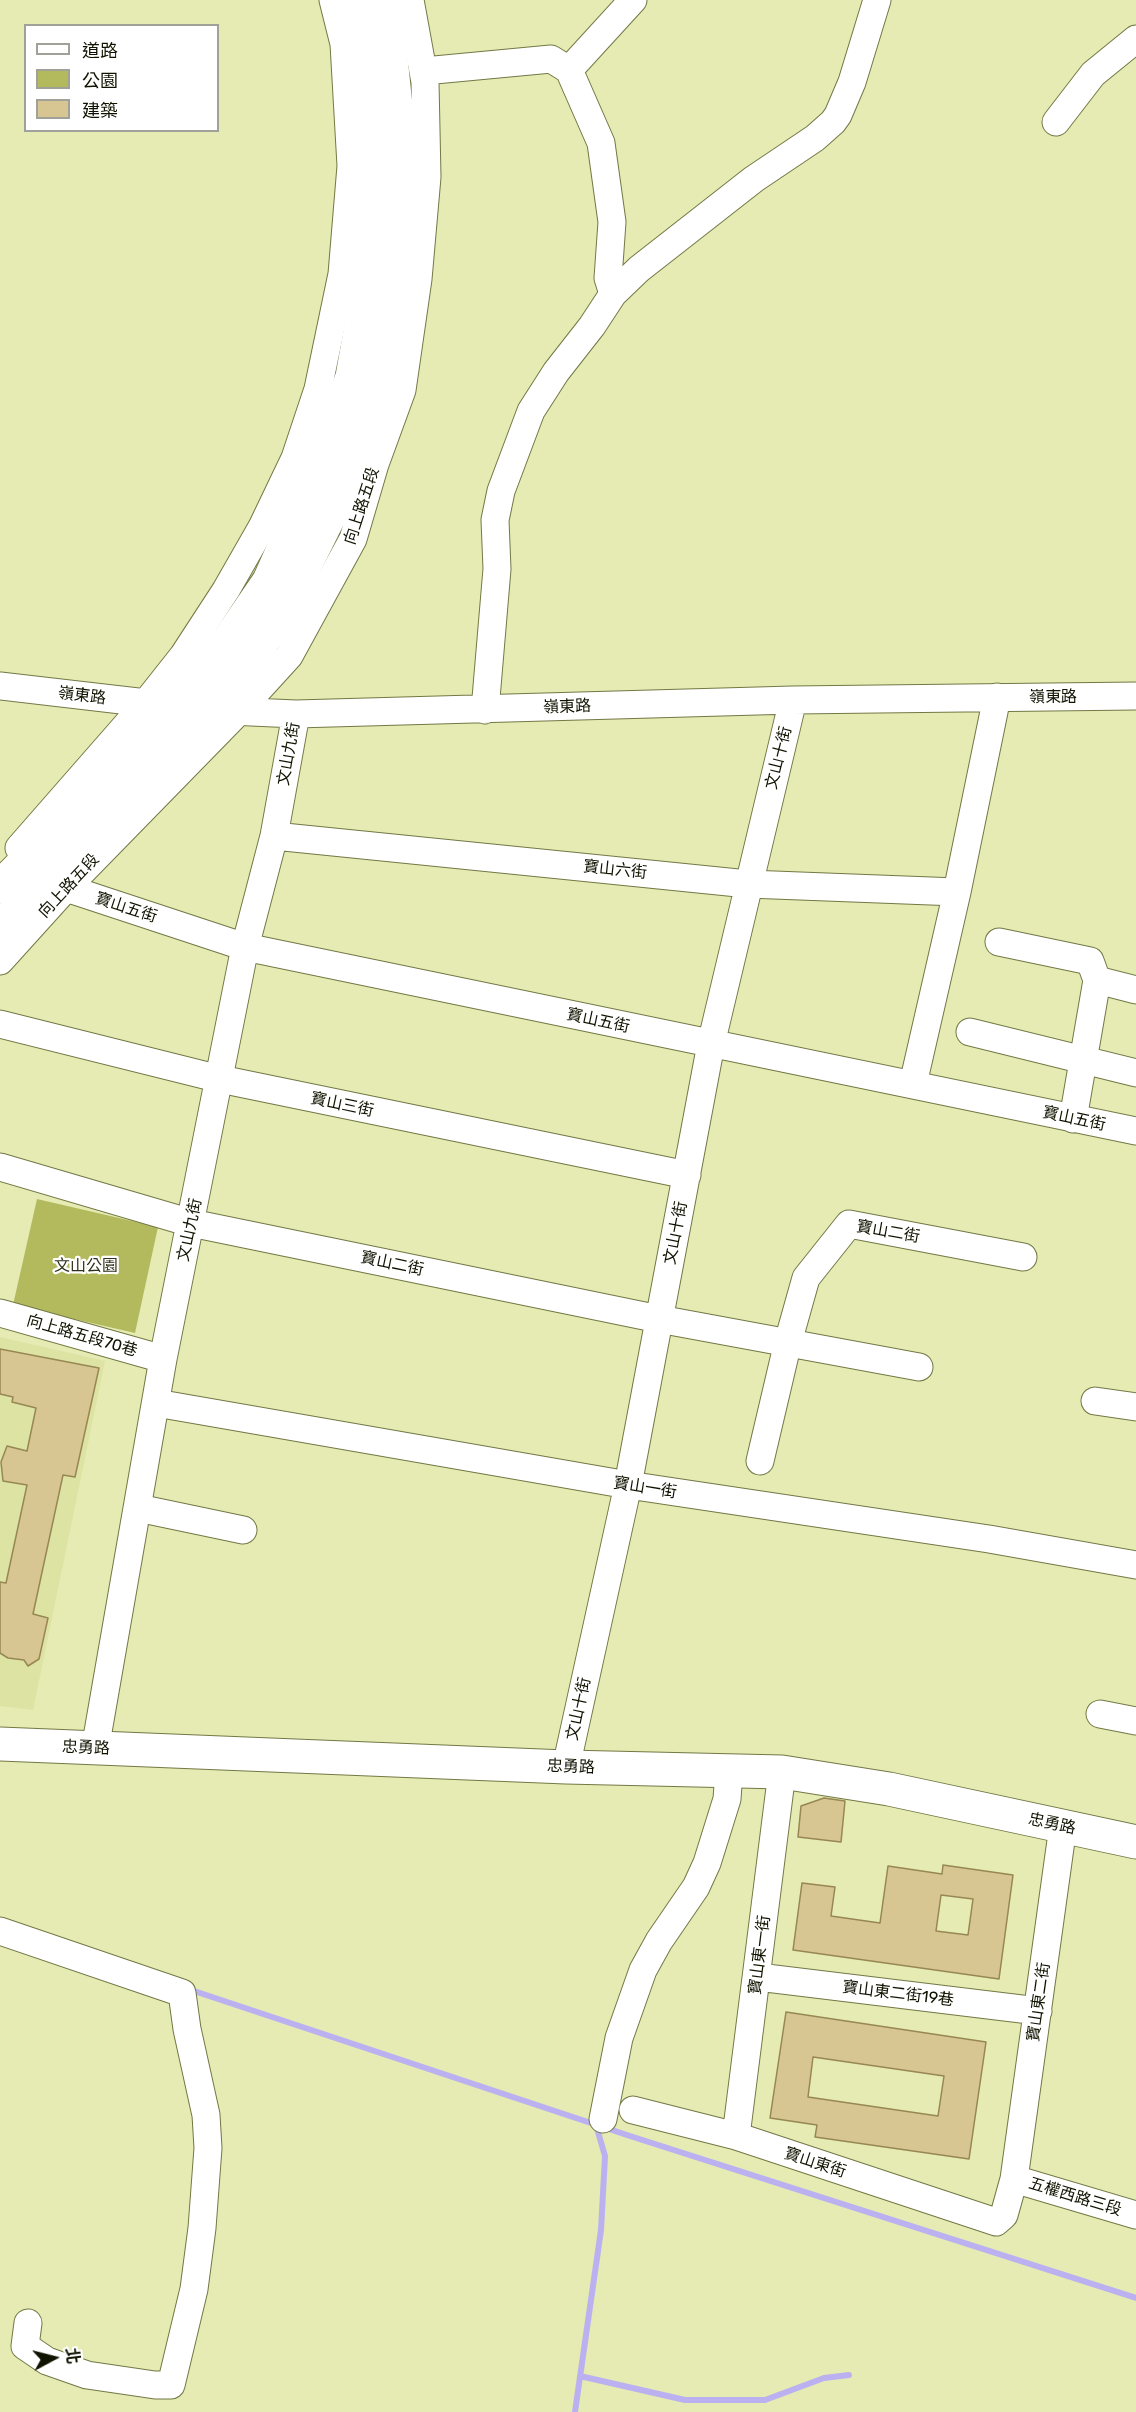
<!DOCTYPE html>
<html>
<head>
<meta charset="utf-8">
<style>
  body { margin:0 }
  #map { position:relative; width:1136px; height:2412px; overflow:hidden; background:#e5ebb3; font-family:Rubik,"Noto Sans TC",sans-serif }
  canvas { display:block }
  .legend { position:absolute; left:24px; top:24px; width:195px; height:108px; box-sizing:border-box; background:#fff; border:2px solid #a0a199; margin:0; padding:8px 10px; list-style:none; font-size:18px; color:#111301 }
  .legend li { display:flex; align-items:center; gap:12px; height:30px }
  .legend b { width:30px; border:2px solid #a0a199 }
  .north { position:absolute; left:24px; top:2328px; width:60px; height:60px; -webkit-text-stroke:4px #fff; paint-order:stroke; rotate:83deg; font-size:16px; font-weight:700; line-height:24px; text-align:center; color:#111301 }
  .north::after { content:''; display:block; margin:auto; width:21px; height:27px; background:#111301; clip-path:polygon(50% 0,100% 100%,50% 72%,0 100%) }
</style>
</head>
<body>
<div id="map">
<canvas width="1136" height="2412"></canvas>
<ul class="legend">
<li><b style="height:8px;background:#fff"></b>道路</li>
<li><b style="height:16px;background:#b3ba5d"></b>公園</li>
<li><b style="height:16px;background:#d7c691"></b>建築</li>
</ul>
<div class="north">北</div>
</div>
<script>
const ctx = document.querySelector('canvas').getContext('2d');
ctx.lineJoin = 'round';
function fillPath(path, color) {
  ctx.fillStyle = color;
  ctx.fill(path, 'evenodd');
}
function toPath(rows) {
  const path = new Path2D();
  for (const r of rows) {
    path.moveTo(r[0], r[1]);
    for (let i = 2; i < r.length; i += 2) path.lineTo(r[i], r[i + 1]);
  }
  return path;
}
function strokePath(path, color, width, dash) {
  ctx.strokeStyle = color;
  ctx.lineWidth = width;
  ctx.lineCap = dash ? 'butt' : 'round';
  ctx.setLineDash(dash || []);
  ctx.stroke(path);
}
function drawText(font, color, halo, rows, align = 'center') {
  ctx.font = font + ' Rubik,"Noto Sans TC",sans-serif';
  ctx.lineWidth = 4.5;
  ctx.setLineDash([]);
  ctx.textBaseline = 'middle';
  ctx.strokeStyle = halo;
  ctx.fillStyle = color;
  for (const [text, x, y, turn = 0] of rows) {
    ctx.save();
    ctx.translate(x, y);
    ctx.rotate((+turn || 0) * Math.PI / 180);
    ctx.textAlign = isNaN(turn) ? turn : align;
    if (halo) ctx.strokeText(text, 0, 0);
    ctx.fillText(text, 0, 0);
    ctx.restore();
  }
}
const built = toPath([
  [0,1337,105,1361,33,1710,0,1706]
]);
const green = toPath([
  [37,1199,158,1227,135,1333,13,1305]
]);
const stream = toPath([
  [188,1989,630,2136,1136,2298],
  [580,2376,685,2400,765,2400,824,2378,849,2375],
  [575,2412,601,2230,605,2156,596,2125]
]);
const building = toPath([
  [0,1349,99,1368,75,1477,63,1475,33,1614,48,1618,39,1659,28,1666,24,1660,8,1658,0,1653,0,1582,6,1583,27,1485,3,1481,1,1462,7,1446,27,1451,36,1408,12,1402,13,1397,0,1394,0,1349],
  [824,1798,845,1801,841,1842,798,1837,801,1806,824,1798],
  [943,1865,1013,1875,999,1979,793,1950,802,1883,835,1887,831,1916,880,1923,888,1866,942,1874,943,1865],
  [941,1895,973,1899,968,1935,936,1931,941,1895],
  [786,2012,986,2042,969,2159,815,2137,817,2125,770,2118,786,2012],
  [813,2057,944,2076,938,2116,808,2097,813,2057]
]);
const minor = toPath([
  [569,70,633,0],
  [424,71,551,59,569,70,601,143,612,222,608,278,613,294],
  [1056,122,1093,74,1136,39],
  [0,686,207,710,296,714,793,700,1136,696],
  [485,710,497,569,495,520,501,491,531,411,556,372,592,326,613,294,639,269,754,179,815,138,833,122,838,115,852,82,877,0],
  [274,836,748,884,957,892],
  [19,848,145,704,183,656,226,590,262,527,295,458,318,389,342,274,351,166,344,44,333,0],
  [66,888,245,947,1136,1131],
  [999,942,1090,961,1097,980,1136,990],
  [0,961,66,888,238,712,289,656,353,539,375,464,402,390,418,279,427,177,425,82,410,0],
  [0,1024,220,1079,687,1175],
  [970,1032,1136,1073],
  [913,1084,957,892,997,697],
  [1073,1119,1097,980],
  [0,1167,191,1223,659,1319,919,1367],
  [0,1313,163,1359],
  [1095,1401,1136,1407],
  [156,1403,628,1485,989,1539,1136,1565],
  [760,1461,788,1342,806,1278,849,1224,1023,1257],
  [138,1508,243,1530],
  [1100,1714,1136,1721],
  [95,1749,163,1359,245,947,274,836,296,714],
  [566,1767,628,1485,711,1044,793,700],
  [0,1931,182,1993,187,2029,206,2115,208,2148,202,2228,194,2289,171,2385,155,2385,87,2375,47,2361,25,2346,28,2323],
  [758,1977,1038,2011],
  [633,2110,736,2136,996,2222,1004,2215,1014,2179,1063,1826],
  [603,2119,619,2038,643,1970,659,1941,696,1887,707,1863,727,1799,729,1771],
  [736,2136,782,1772],
  [1014,2179,1136,2215]
]);
const major = toPath([
  [0,887,178,708,223,648,269,581,313,482,352,377,369,282,379,183,372,71,358,0],
  [0,928,207,710,242,669,277,622,333,509,372,398,389,317,400,216,399,135,385,0],
  [0,1744,566,1767,782,1772,889,1789,1136,1842]
]);
const streetNames = [
  ["向上路五段",362,506,-72],
  ["嶺東路",82,696,7],
  ["嶺東路",1053,697],
  ["嶺東路",567,707,-2],
  ["文山九街",289,754,-80],
  ["文山十街",779,758,-76],
  ["寶山六街",615,870,6],
  ["向上路五段",69,886,-47],
  ["寶山五街",126,908,18],
  ["寶山五街",598,1021,12],
  ["寶山三街",342,1105,12],
  ["寶山五街",1074,1119,12],
  ["文山九街",190,1230,-78],
  ["寶山二街",888,1232,10],
  ["文山十街",676,1233,-79],
  ["寶山二街",392,1264,12],
  ["向上路五段70巷",82,1336,16],
  ["寶山一街",645,1488,9],
  ["文山十街",579,1709,-78],
  ["忠勇路",86,1748,2],
  ["忠勇路",571,1767,2],
  ["忠勇路",1052,1824,12],
  ["寶山東一街",760,1955,-83],
  ["寶山東二街19巷",898,1994,7],
  ["寶山東二街",1039,2002,-82],
  ["寶山東街",815,2163,18],
  ["五權西路三段",1075,2197,17]
];
const parkNames = [
  ["文山公園",86,1266]
];
fillPath(built, '#dce3a3');
fillPath(green, '#b3ba5d');
strokePath(stream, '#bcb1f0', 6);
fillPath(building, '#d7c691');
strokePath(building, '#978754', 1.5);
strokePath(minor, '#737845', 29);
strokePath(major, '#737845', 35);
strokePath(minor, '#fff', 27);
strokePath(major, '#fff', 33);
drawText('16px', '#111301', '#fff', streetNames);
drawText('16px', '#2f301b', '#fff', parkNames);
</script>
</body>
</html>
